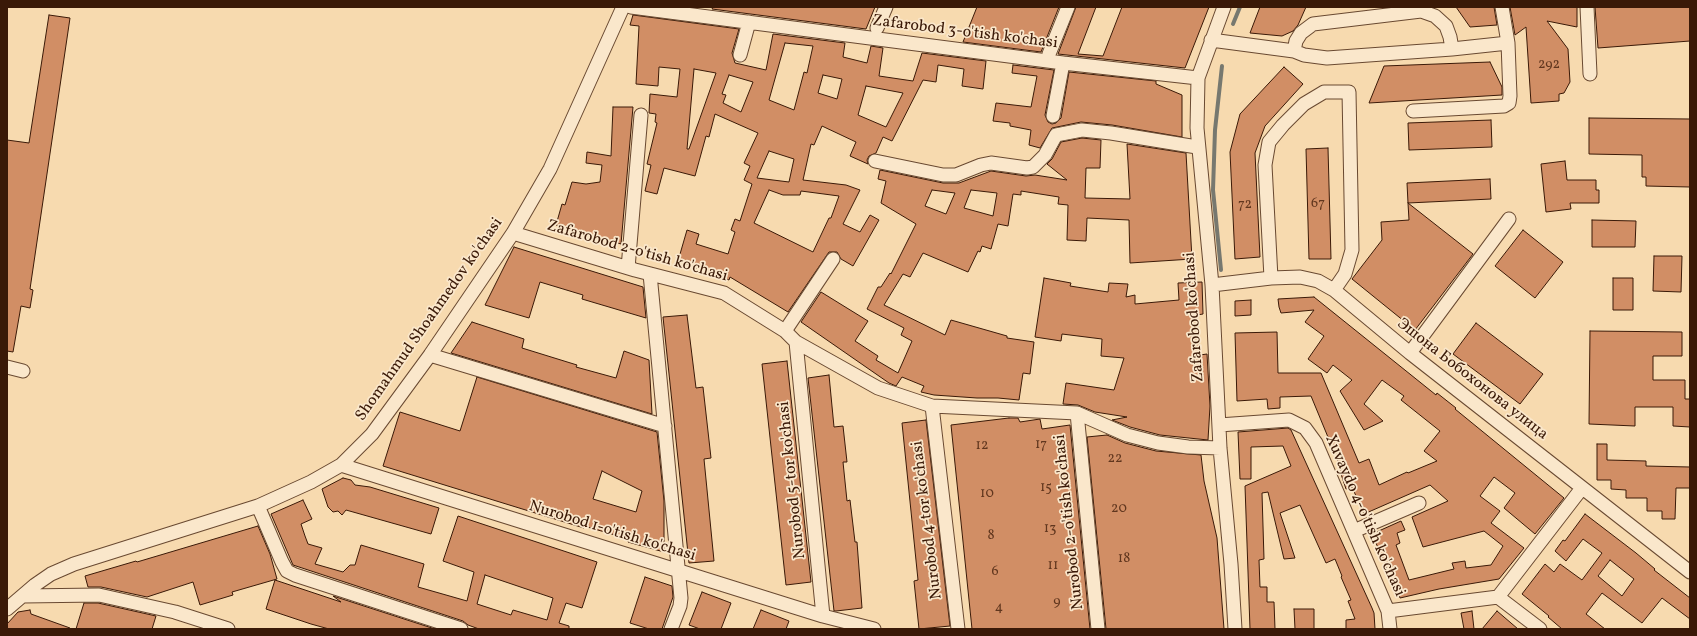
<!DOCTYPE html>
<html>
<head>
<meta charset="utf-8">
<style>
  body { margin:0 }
  #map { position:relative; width:1697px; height:636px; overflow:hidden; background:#f7daaf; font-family:Vollkorn,serif }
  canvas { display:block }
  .frame { position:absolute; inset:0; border:8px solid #3a1907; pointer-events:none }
</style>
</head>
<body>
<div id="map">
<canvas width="1697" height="636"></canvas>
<div class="frame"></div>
</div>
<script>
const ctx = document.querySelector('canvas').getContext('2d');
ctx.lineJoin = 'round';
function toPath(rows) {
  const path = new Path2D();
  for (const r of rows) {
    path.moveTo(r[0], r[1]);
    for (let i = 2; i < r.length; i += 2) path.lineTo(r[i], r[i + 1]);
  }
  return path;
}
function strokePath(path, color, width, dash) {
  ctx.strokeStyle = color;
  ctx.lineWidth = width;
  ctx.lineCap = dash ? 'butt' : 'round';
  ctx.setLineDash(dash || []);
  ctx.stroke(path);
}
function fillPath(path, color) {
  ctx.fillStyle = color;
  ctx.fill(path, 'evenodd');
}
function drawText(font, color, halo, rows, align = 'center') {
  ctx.font = font + ' Vollkorn,serif';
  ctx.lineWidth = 3.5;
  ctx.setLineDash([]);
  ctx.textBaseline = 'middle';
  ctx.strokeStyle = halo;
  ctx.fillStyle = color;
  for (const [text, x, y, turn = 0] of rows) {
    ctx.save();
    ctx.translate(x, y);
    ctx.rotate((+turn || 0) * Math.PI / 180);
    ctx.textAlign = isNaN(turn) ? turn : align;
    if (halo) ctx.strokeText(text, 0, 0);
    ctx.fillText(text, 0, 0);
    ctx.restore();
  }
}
const stream = toPath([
  [1233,24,1240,7],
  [1221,270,1213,190,1215,130,1222,66]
]);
const building = toPath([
  [713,7,875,7,866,29,712,9,713,7],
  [977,7,1059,7,1041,52,963,42,977,7],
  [1076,7,1096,7,1078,54,1103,56,1122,7,1209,7,1185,68,1058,54,1076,7],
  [1260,7,1306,7,1298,25,1293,31,1282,36,1250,33,1260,7],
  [1456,7,1494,7,1497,25,1470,27,1456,7],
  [1510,7,1577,7,1577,27,1547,21,1568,49,1570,82,1564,93,1559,94,1559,101,1531,103,1526,27,1515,35,1510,7],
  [1595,7,1690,7,1690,41,1598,48,1595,7],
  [49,15,70,18,30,289,33,290,30,308,21,306,13,352,7,351,7,140,29,143,49,15],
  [633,15,739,29,732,53,735,63,766,70,773,34,845,43,843,57,867,63,871,46,883,48,879,76,913,81,922,53,986,61,983,89,962,86,964,69,938,65,936,82,923,80,892,141,883,137,876,153,869,156,867,160,868,164,850,156,856,142,822,126,814,145,811,144,803,180,846,185,860,190,843,224,860,232,870,215,879,220,853,266,841,259,837,252,829,252,788,312,730,277,729,280,678,261,687,230,699,234,696,244,728,254,735,232,731,230,735,219,740,221,752,184,744,180,750,166,744,163,758,133,715,114,709,137,706,136,695,176,664,168,657,194,645,191,651,165,647,164,657,123,655,122,656,114,649,113,650,94,677,97,680,69,659,67,658,86,636,84,639,26,630,25,633,15],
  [785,43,813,46,807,73,804,72,794,110,769,100,785,43],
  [694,69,716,73,689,149,687,149,694,69],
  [729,75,753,82,741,112,723,103,726,95,722,94,729,75],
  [823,75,842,79,837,99,818,93,823,75],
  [866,86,903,93,886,127,858,115,866,86],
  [769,151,794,159,789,182,757,178,769,151],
  [769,190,783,195,800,195,801,191,839,196,831,218,829,218,813,252,754,223,769,190],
  [1490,62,1502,87,1502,95,1369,103,1384,66,1490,62],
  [1013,65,1054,70,1045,115,1048,122,1052,124,1056,123,1061,118,1069,72,1156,81,1156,84,1182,95,1182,137,1112,125,1081,122,1052,128,1040,148,1029,145,1031,130,1010,126,1010,123,993,121,996,103,1031,107,1037,76,1012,73,1013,65],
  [1284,67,1303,84,1265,126,1255,153,1260,257,1235,259,1230,152,1240,114,1284,67],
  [613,107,633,107,621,244,556,225,562,204,565,205,572,182,586,184,600,182,602,165,586,163,587,152,611,156,613,107],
  [1589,118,1690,119,1690,187,1646,186,1646,177,1642,177,1642,155,1589,154,1589,118],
  [1491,120,1492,147,1409,150,1408,123,1491,120],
  [1082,138,1101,140,1100,168,1086,168,1085,198,1130,199,1127,144,1186,153,1192,259,1130,263,1129,220,1087,218,1086,241,1067,240,1068,205,1058,204,1059,197,1021,191,1021,195,1013,194,1008,226,998,224,991,249,982,246,980,252,978,251,968,272,923,253,910,277,903,274,884,305,945,335,951,320,1007,336,1007,338,1034,342,1030,374,1023,373,1019,400,998,398,977,398,934,395,921,392,924,386,902,377,896,386,889,383,801,322,821,292,868,321,855,341,878,356,876,360,898,373,912,341,901,335,904,328,867,309,878,287,881,287,890,273,891,274,916,224,881,203,886,181,878,179,880,170,943,183,959,183,991,171,1026,176,1035,175,1067,180,1047,164,1052,159,1061,142,1082,138],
  [932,190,955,193,946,214,925,206,932,190],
  [971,190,997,193,993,216,964,208,971,190],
  [1328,148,1331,259,1309,259,1306,149,1328,148],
  [1565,161,1567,180,1596,180,1596,190,1599,190,1599,203,1570,203,1571,209,1546,212,1541,164,1565,161],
  [1490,179,1491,199,1408,203,1407,183,1490,179],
  [1408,203,1473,254,1415,330,1352,279,1382,240,1381,222,1409,220,1408,203],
  [1592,220,1636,221,1635,247,1592,247,1592,220],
  [1523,230,1563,262,1535,298,1495,266,1523,230],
  [514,247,643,287,646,318,582,299,583,295,540,282,529,318,485,305,514,247],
  [1654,256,1682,256,1681,292,1653,291,1654,256],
  [1044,278,1071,283,1070,286,1108,292,1109,283,1128,284,1126,297,1135,295,1135,304,1179,300,1178,283,1202,282,1203,314,1197,315,1200,355,1207,354,1210,406,1208,440,1160,435,1130,427,1112,420,1127,417,1095,412,1078,405,1063,404,1066,383,1114,390,1124,358,1101,356,1102,339,1062,334,1061,341,1035,337,1044,278],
  [1613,278,1633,278,1633,310,1613,310,1613,278],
  [1314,297,1436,395,1437,393,1456,408,1455,409,1564,498,1535,534,1504,508,1515,493,1494,477,1480,496,1500,511,1491,523,1524,548,1499,579,1439,589,1400,598,1392,573,1389,573,1372,534,1401,521,1405,530,1397,533,1400,543,1396,545,1409,580,1454,569,1452,563,1465,561,1466,568,1491,565,1503,546,1484,531,1423,547,1412,517,1448,501,1430,485,1364,514,1352,487,1346,489,1340,471,1342,471,1311,396,1280,397,1280,408,1268,409,1267,399,1237,401,1235,333,1277,332,1278,373,1321,373,1359,463,1369,459,1379,485,1407,472,1408,473,1437,461,1424,451,1440,431,1401,400,1404,396,1382,380,1364,404,1383,421,1364,430,1340,391,1352,380,1333,365,1327,373,1308,359,1324,336,1305,322,1314,310,1281,313,1279,307,1278,299,1314,297],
  [1251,300,1251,315,1235,316,1235,301,1251,300],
  [687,315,696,388,703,387,711,458,704,459,714,561,689,563,663,317,687,315],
  [472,322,524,339,522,348,577,365,576,367,616,378,624,351,649,360,652,414,451,353,472,322],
  [1476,323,1543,374,1520,404,1453,354,1476,323],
  [1590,331,1682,332,1682,356,1653,356,1653,380,1685,380,1685,399,1690,399,1690,427,1673,426,1673,407,1635,407,1635,426,1589,424,1590,331],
  [787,361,811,582,786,585,762,364,787,361],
  [829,375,834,427,843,426,847,462,843,462,847,501,850,500,855,542,857,542,862,608,836,611,834,611,808,378,829,375],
  [477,377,657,432,664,501,664,552,628,542,629,539,584,526,584,528,383,466,400,412,460,431,477,377],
  [602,471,642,491,636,512,593,499,602,471],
  [1009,418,1018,418,1020,422,1040,419,1042,429,1070,425,1090,629,972,629,951,425,1009,418],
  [926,420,950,626,919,629,914,581,918,580,902,423,926,420],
  [1288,428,1291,430,1372,608,1374,613,1375,629,1346,629,1346,620,1355,619,1348,601,1351,600,1341,577,1342,576,1335,559,1326,563,1300,505,1280,513,1295,558,1284,559,1268,492,1262,493,1264,559,1259,560,1260,587,1267,587,1267,602,1274,602,1275,629,1250,629,1245,486,1291,466,1283,446,1251,447,1251,479,1240,479,1238,432,1288,428],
  [1107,435,1125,443,1156,451,1201,455,1204,481,1217,538,1224,629,1106,629,1087,437,1107,435],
  [1597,444,1607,444,1607,460,1646,461,1646,466,1690,467,1690,488,1676,488,1675,519,1662,519,1662,511,1647,511,1647,498,1626,498,1626,490,1611,489,1611,480,1597,480,1597,444],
  [343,478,351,480,355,485,370,487,439,508,431,534,346,510,342,515,338,511,333,512,328,507,322,489,343,478],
  [303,500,312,519,301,524,305,536,308,544,322,548,315,564,343,572,350,565,355,565,361,545,424,564,418,587,467,601,474,572,443,561,458,516,597,562,582,608,566,603,559,623,569,626,569,629,479,629,468,625,463,621,293,565,271,514,303,500],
  [485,575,553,598,547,620,513,610,511,615,477,604,485,575],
  [1585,514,1636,553,1655,569,1654,570,1690,598,1690,619,1662,598,1642,623,1602,593,1586,614,1605,629,1562,629,1548,617,1549,616,1522,594,1545,564,1554,572,1560,564,1582,580,1602,553,1583,539,1566,561,1555,551,1563,540,1565,541,1585,514],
  [1610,560,1634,579,1622,596,1598,576,1610,560],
  [258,526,270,554,277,579,232,592,233,595,200,605,193,582,147,597,101,587,88,587,85,576,136,561,137,562,258,526],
  [645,577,672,586,673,597,662,629,649,629,630,623,645,577],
  [275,580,341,602,333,596,435,629,329,629,311,624,266,609,275,580],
  [702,592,731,603,721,629,700,629,689,625,702,592],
  [84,603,98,603,156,616,152,629,76,629,84,603],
  [1294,609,1314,609,1314,629,1295,629,1294,609],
  [30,610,31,614,70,628,69,629,7,629,7,624,18,612,30,610],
  [761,610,789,621,786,629,753,629,761,610],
  [1472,611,1474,629,1464,629,1461,613,1472,611],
  [1497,611,1518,629,1482,629,1497,611]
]);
const minor = toPath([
  [631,7,1063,63,1198,78],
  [1224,7,1198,78,1197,128,1212,285,1220,448,1231,564,1235,629],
  [1587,7,1590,74],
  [877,28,886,7],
  [1211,40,1294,51,1304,55,1327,58,1452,49,1508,43],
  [1294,51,1296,41,1301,33,1313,24,1421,11,1435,16,1446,26,1450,37,1452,49],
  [1049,54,1068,7],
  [740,55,749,22],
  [1413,111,1504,106,1509,103,1510,96,1508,43,1502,7],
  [1053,116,1063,63],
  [875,161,943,175,956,175,981,165,991,163,1027,168,1033,167,1045,155,1056,135,1082,130,1111,133,1197,147],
  [513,233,635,270,724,293,785,331,796,342,878,388,932,406,1077,413,1127,435,1158,443,1188,447,1220,448],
  [628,268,641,115],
  [650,274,681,598,680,606,671,629],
  [1271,278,1265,165,1269,142,1283,125,1304,104,1324,92,1349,92,1352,250,1345,274,1334,290],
  [1212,285,1271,278,1300,277,1318,281,1334,290,1410,353,1690,572],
  [785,331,833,259],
  [796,342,823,616],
  [1410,353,1509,219],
  [430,355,665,426],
  [7,367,23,371],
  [932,406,958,629],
  [1077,413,1098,629],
  [1219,425,1289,420,1305,428,1316,443,1388,611,1390,629],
  [341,465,823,616,874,629],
  [258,506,282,562,287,571,295,575,461,629],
  [1354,531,1419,503],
  [23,596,99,595,175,612,228,629],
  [1498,597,1582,488],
  [7,609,35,585,51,574,74,564,258,506,311,482,341,465,372,434,430,355,513,233,550,169,623,7],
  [1388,611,1498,597,1540,629]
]);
const numberNames = [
  ["292",1549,65],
  ["67",1318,204],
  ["72",1245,205],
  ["17",1041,445],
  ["12",982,446],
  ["22",1115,459],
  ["15",1046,488],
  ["10",987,494],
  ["20",1119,509],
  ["13",1050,529],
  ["8",991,536],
  ["18",1124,559],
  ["11",1053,566],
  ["6",995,572],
  ["9",1057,602],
  ["4",999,608]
];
const streetNames = [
  ["Zafarobod 3-o'tish ko'chasi",965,33,7],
  ["Zafarobod 2-o'tish ko'chasi",637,252,16],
  ["Zafarobod ko'chasi",1195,317,-94],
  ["Shomahmud Shoahmedov ko'chasi",430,320,-55],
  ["Эшона Бобохонова улица",1472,380,38],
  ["Nurobod 5-tor ko'chasi",793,480,-96],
  ["Xuvaydo 4-o'tish ko'chasi",1364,516,66],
  ["Nurobod 4-tor ko'chasi",928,520,-97],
  ["Nurobod 2-o'tish ko'chasi",1070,522,-96],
  ["Nurobod 1-o'tish ko'chasi",612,532,17]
];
strokePath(stream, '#77786f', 4);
fillPath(building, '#d18e65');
strokePath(building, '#3a1907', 1);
strokePath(minor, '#694931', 15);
strokePath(minor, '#fae7cb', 13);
drawText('14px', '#60361e', null, numberNames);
drawText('16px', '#3a1907', '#fae7cb', streetNames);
</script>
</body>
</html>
